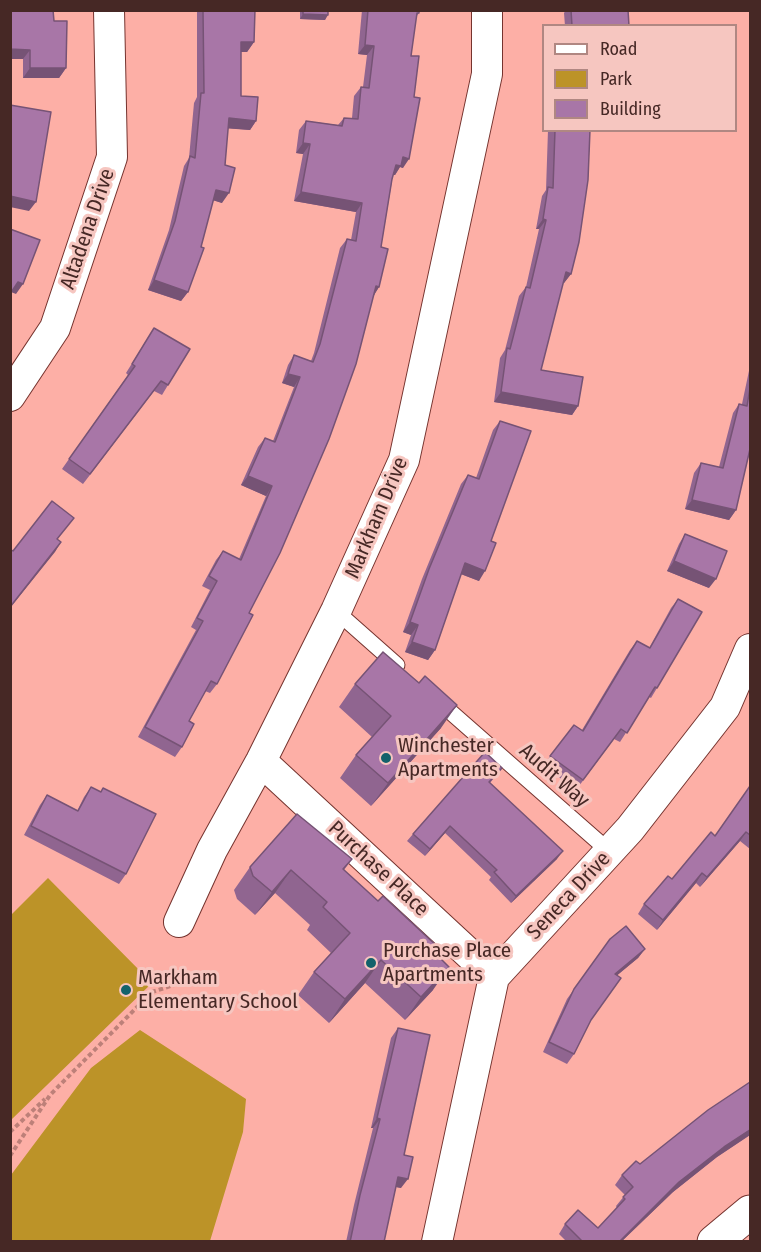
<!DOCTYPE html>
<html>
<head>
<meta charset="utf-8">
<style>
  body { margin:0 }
  #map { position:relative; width:761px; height:1252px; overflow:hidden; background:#fdafa6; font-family:"Fira Sans Condensed",sans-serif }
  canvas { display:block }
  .frame { position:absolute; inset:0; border:12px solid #462825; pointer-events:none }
  .legend { position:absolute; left:542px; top:24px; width:195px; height:108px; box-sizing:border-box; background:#f6c6c0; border:2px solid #b08782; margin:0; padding:8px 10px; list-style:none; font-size:18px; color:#462825 }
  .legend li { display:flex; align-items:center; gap:12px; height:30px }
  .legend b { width:30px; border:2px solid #b08782 }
</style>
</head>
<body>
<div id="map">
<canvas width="761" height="1252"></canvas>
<div class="frame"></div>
<ul class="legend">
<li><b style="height:8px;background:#fff"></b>Road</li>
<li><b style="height:16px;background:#bc9328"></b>Park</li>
<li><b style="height:16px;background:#a876a7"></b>Building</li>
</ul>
</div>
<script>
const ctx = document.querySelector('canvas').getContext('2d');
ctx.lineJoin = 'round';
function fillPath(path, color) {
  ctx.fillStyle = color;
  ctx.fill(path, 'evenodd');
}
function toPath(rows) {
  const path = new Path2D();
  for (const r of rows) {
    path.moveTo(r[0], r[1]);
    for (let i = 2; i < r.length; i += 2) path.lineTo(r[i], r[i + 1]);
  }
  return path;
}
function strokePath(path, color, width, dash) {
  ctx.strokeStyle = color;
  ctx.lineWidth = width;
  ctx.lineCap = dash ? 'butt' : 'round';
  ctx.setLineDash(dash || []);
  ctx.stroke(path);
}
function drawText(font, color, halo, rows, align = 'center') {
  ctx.font = font + ' "Fira Sans Condensed",sans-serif';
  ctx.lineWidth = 6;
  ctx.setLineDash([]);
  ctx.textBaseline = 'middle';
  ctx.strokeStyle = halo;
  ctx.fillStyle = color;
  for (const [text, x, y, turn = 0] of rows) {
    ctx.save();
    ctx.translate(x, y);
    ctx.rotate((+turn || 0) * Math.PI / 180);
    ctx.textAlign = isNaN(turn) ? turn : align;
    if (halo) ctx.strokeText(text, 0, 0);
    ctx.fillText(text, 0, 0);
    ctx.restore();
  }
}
const green = toPath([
  [48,878,152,983,11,1120,11,915],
  [140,1030,246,1099,243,1132,210,1241,11,1241,11,1175,91,1068]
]);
const path = toPath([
  [10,1132,45,1099],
  [10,1156,50,1095,152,992,174,985]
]);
const lane = toPath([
  [336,611,397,665],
  [437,700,610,852]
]);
const street = toPath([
  [10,396,55,328,112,157,109,10],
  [261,761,494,977],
  [179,922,212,850,261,761,336,611,404,460,487,74,487,10],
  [437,1242,494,977,630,829,725,707,750,649]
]);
const secondary = toPath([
  [714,1242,750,1212]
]);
const wall = toPath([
  [197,10,255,10,254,42,247,52,241,52,241,96,256,121,250,130,228,128,222,203,213,200,188,292,181,301,148,290,169,230,184,166,189,158,194,103,197,97],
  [300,10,328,10,325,20,300,19],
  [362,10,419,10,419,13,416,17,411,56,403,168,400,167,395,175,393,175,381,247,379,287,373,296,249,613,217,684,210,693,205,691,189,721,182,747,175,757,138,737,196,630,191,627,210,590,202,586,216,560,223,551,239,559,266,496,241,485,258,447,265,438,273,441,294,387,282,383,288,365,294,355,311,361,314,353,340,248,347,239,351,240,356,212,294,201,303,154,296,153,299,130,306,121,338,125,344,118,352,118,354,96,361,87,363,87,367,55,358,54],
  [566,10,628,10,629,26,565,26,564,13],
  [54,21,66,68,59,78,23,78,23,59,10,59],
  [548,130,590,130,571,274,564,283,563,283,541,370,578,406,572,415,494,402,500,358,505,350,519,296,526,287,539,229,536,229,542,196,546,190],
  [154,328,168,385,162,395,154,391,83,484,62,469,128,375,126,373],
  [750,366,750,452,749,454,736,510,729,520,685,509,694,473,701,463,719,467,733,413,739,404,742,404],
  [500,421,491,541,479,581,461,574,435,650,428,660,405,652,411,635,403,632,422,579,461,484,468,475,476,478,493,430],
  [685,534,709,588,667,571,679,544],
  [678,599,657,688,651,698,649,697,620,742,614,739,576,790,544,766,550,756,582,730,630,650,637,641,649,648,671,608],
  [355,684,441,728,371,806,340,778,356,755,372,737,339,707],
  [502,768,490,783,557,859,511,903,489,880,491,877,445,833,425,856,407,841,413,834],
  [750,786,750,849,740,841,700,887,696,883,657,930,638,914,644,904,672,879,715,836],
  [91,787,100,792,103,788,126,874,119,884,24,835,40,805,47,795,77,811,84,797],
  [352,859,344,870,378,901,439,948,435,954,433,990,405,1020,365,983,329,1023,298,995,314,972,331,953,307,930,310,925,275,893,255,915,237,899,234,890,250,867],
  [610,939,645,949,638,958,617,975,590,1021,574,1054,567,1064,543,1052,567,999],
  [398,1028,404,1155,401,1188,396,1187,384,1242,346,1242,354,1205,373,1128,371,1128,391,1038],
  [750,1082,750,1135,717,1157,673,1192,621,1242,567,1242,559,1234,565,1224,598,1228,617,1208,616,1206,625,1195,615,1185,622,1175,640,1164]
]);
const shadedWall = toPath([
  [303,14,328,15,325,20,300,19],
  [241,42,254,42,247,52,234,52],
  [365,45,374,46,367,55,358,54],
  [10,49,30,50,23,59,10,59],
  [30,68,66,68,59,78,23,78],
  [229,118,256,121,250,130,222,128],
  [303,143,310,144,303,154,296,153],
  [403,157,409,159,403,168,400,167,395,175,389,175,396,165],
  [216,190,229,193,222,203,209,199],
  [301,192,362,203,356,212,294,201],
  [10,196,36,202,29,211,10,207],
  [543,219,546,220,539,229,536,229],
  [566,272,571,274,564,283,560,282],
  [154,280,188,292,181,301,148,290],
  [18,282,23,284,16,294,11,292],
  [376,286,379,287,373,297],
  [288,374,300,377,294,387,282,383],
  [501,392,578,406,572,415,494,402],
  [248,476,272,486,266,496,241,485],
  [692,500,736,510,729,520,685,509],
  [61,542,55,552,10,608,10,607],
  [674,561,716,579,709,588,667,571],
  [465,563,485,571,479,581,458,573],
  [410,622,418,625,411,635,403,632],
  [412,642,435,650,428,660,405,652],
  [457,705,441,728,371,806,388,783],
  [450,826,445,833,425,856,430,849],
  [746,832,740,841,700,887,707,877],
  [563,851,557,859,511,903,516,896],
  [291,870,275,893,255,915,272,892],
  [702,873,696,883,657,930,663,920],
  [645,949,638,958,608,983,615,974],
  [381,960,365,983,329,1023,345,999],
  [449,967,433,990,405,1020,421,997],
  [377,1118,380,1119,373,1128,371,1128],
  [750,1130,750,1135,717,1157,673,1192,621,1242,619,1242,679,1182,724,1147],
  [398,1177,408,1179,401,1188,391,1186]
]);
const building = toPath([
  [10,10,53,10,54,21,67,21,66,68,30,68,30,50,10,49,10,10],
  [203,10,255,10,254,42,241,42,241,96,258,97,256,121,229,118,225,165,235,168,229,193,216,190,201,247,204,248,188,292,154,280,175,221,190,156,195,158,201,93,204,93,203,10],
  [303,10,328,10,328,15,303,14,303,10],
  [368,10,419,10,419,13,417,13,411,56,419,56,414,97,420,98,409,159,403,157,401,166,396,165,392,179,381,247,388,249,379,287,376,286,356,364,329,439,280,553,249,613,253,615,217,684,211,681,189,721,194,724,182,747,145,727,203,621,197,618,217,581,209,576,223,551,241,560,272,486,248,476,265,438,275,442,300,377,288,374,294,355,313,362,320,344,347,239,356,241,362,203,301,192,310,144,303,143,306,121,342,126,344,118,358,119,361,87,369,88,374,46,365,45,368,10],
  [571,10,628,10,629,26,572,26,571,10],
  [10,105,51,112,36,202,10,196,11,182,10,181,10,105],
  [555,130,590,130,588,180,579,242,571,274,566,272,541,370,583,377,578,406,501,392,507,348,510,349,526,287,530,288,546,220,543,219,548,187,553,188,555,130],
  [10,229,40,240,23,284,18,282,10,294,10,229],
  [154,328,190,349,168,385,161,381,90,474,69,459,135,366,132,364,154,328],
  [750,388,750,449,736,510,692,500,701,463,723,468,739,404,747,406,750,388],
  [500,421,531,431,491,541,496,543,485,571,465,563,435,650,412,642,418,625,410,622,429,569,468,475,479,479,500,421],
  [52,501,74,518,57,539,61,542,10,607,10,549,13,551,52,501],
  [685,534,727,551,716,579,674,561,685,534],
  [678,599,702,612,657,688,655,687,627,733,621,729,583,780,550,756,574,725,583,731,637,641,650,648,678,599],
  [383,652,419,683,425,676,457,705,388,783,356,755,391,716,355,684,383,652],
  [485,752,502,768,489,782,563,851,516,896,494,872,497,870,450,826,430,849,413,834,485,752],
  [750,786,750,835,746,832,707,877,702,873,663,920,644,904,668,876,672,879,711,832,715,836,750,786],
  [91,787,101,792,103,788,156,814,126,874,31,826,47,795,78,811,91,787],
  [297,814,352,859,343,869,378,901,383,896,439,948,435,953,449,967,421,997,381,960,345,999,314,972,350,933,323,907,327,902,291,870,272,892,253,876,250,867,297,814],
  [626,926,645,949,615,974,621,978,591,1020,574,1054,549,1042,574,989,610,939,626,926],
  [398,1028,430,1035,404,1155,413,1157,408,1179,398,1177,384,1242,350,1242,360,1195,380,1119,377,1118,398,1028],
  [750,1082,750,1130,724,1147,679,1182,619,1242,583,1242,565,1224,578,1210,598,1228,625,1199,623,1197,633,1187,622,1175,636,1161,640,1164,708,1110,750,1082]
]);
const markers = [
  [386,758,6,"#13626b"],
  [371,963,6,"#13626b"],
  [126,990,6,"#13626b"]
];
const streetNames = [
  ["Altadena Drive",88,229,-71],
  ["Markham Drive",377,518,-67],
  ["Audit Way",554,776,41],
  ["Purchase Place",378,869,43],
  ["Seneca Drive",569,896,-47]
];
const poiNames = [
  ["Winchester",398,746],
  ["Apartments",398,770],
  ["Purchase Place",383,951],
  ["Apartments",383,975],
  ["Markham",138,978],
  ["Elementary School",138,1002]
];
fillPath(green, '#bc9328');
strokePath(lane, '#75332e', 17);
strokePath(street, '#75332e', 32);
strokePath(secondary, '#75332e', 35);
strokePath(path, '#bd8079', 4, [4.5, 3]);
strokePath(lane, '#fff', 15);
strokePath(street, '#fff', 30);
strokePath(secondary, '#fff', 33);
fillPath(wall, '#906590');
fillPath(shadedWall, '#765375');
fillPath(building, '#a876a7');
strokePath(building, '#765375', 1.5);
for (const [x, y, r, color] of markers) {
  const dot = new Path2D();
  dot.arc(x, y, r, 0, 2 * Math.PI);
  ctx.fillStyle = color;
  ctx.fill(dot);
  strokePath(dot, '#f6c6c0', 2);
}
drawText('21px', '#462825', '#f6c6c0', streetNames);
drawText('21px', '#462825', '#f6c6c0', poiNames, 'left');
</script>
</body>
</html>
